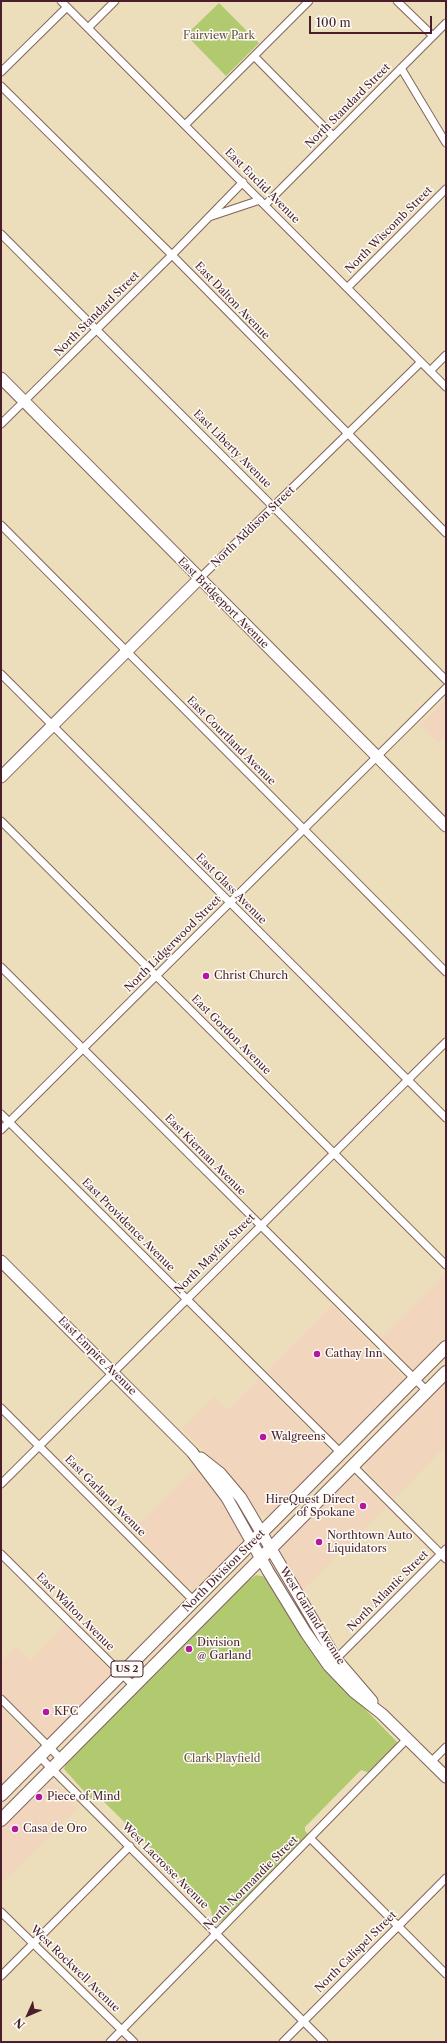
<!DOCTYPE html>
<html>
<head>
<meta charset="utf-8">
<style>
  body { margin:0 }
  #map { position:relative; width:447px; height:2043px; overflow:hidden; background:#ecdeba; font-family:"Libre Caslon Text",serif }
  canvas { display:block }
  .frame { position:absolute; inset:0; border:2px solid #4a1f2b; pointer-events:none }
  .north { position:absolute; left:8px; top:1995px; width:40px; height:40px; -webkit-text-stroke:3px #fdfcf7; paint-order:stroke; rotate:225deg; font-size:11px; font-weight:700; line-height:16px; text-align:center; color:#4a1f2b }
  .north::after { content:''; display:block; margin:auto; width:14px; height:18px; background:#4a1f2b; clip-path:polygon(50% 0,100% 100%,50% 72%,0 100%) }
  .scale { position:absolute; left:309px; top:16px; width:123px; height:18px; box-sizing:border-box; border:2px solid #4a1f2b; border-top:0; padding-left:5px; font-size:12px; line-height:14px; white-space:nowrap; color:#4a1f2b; -webkit-text-stroke:3px #fdfcf7; paint-order:stroke }
</style>
</head>
<body>
<div id="map">
<canvas width="447" height="2043"></canvas>
<div class="frame"></div>
<div class="north">N</div>
<div class="scale">100 m</div>
</div>
<script>
const ctx = document.querySelector('canvas').getContext('2d');
ctx.lineJoin = 'round';
function fillPath(path, color) {
  ctx.fillStyle = color;
  ctx.fill(path, 'evenodd');
}
function toPath(rows) {
  const path = new Path2D();
  for (const r of rows) {
    path.moveTo(r[0], r[1]);
    for (let i = 2; i < r.length; i += 2) path.lineTo(r[i], r[i + 1]);
  }
  return path;
}
function strokePath(path, color, width, dash) {
  ctx.strokeStyle = color;
  ctx.lineWidth = width;
  ctx.lineCap = dash ? 'butt' : 'round';
  ctx.setLineDash(dash || []);
  ctx.stroke(path);
}
function drawText(font, color, halo, rows, align = 'center') {
  ctx.font = font + ' "Libre Caslon Text",serif';
  ctx.lineWidth = 3;
  ctx.setLineDash([]);
  ctx.textBaseline = 'middle';
  ctx.strokeStyle = halo;
  ctx.fillStyle = color;
  for (const [text, x, y, turn = 0] of rows) {
    ctx.save();
    ctx.translate(x, y);
    ctx.rotate((+turn || 0) * Math.PI / 180);
    ctx.textAlign = isNaN(turn) ? turn : align;
    if (halo) ctx.strokeText(text, 0, 0);
    ctx.fillText(text, 0, 0);
    ctx.restore();
  }
}
const built = toPath([
  [446,699,446,735,438,743,420,725],
  [446,1273,446,1338,418,1367,412,1368,381,1338],
  [332,1305,399,1373,403,1379,401,1385,345,1440,340,1442,336,1441,267,1371],
  [258,1379,326,1446,330,1452,327,1458,282,1504,267,1515,257,1514,253,1510,224,1471,182,1428,214,1397,228,1410],
  [446,1380,446,1446,395,1498,393,1498,366,1471,365,1464],
  [195,1468,227,1510,243,1538,240,1546,200,1586,194,1589,188,1587,133,1530],
  [354,1477,386,1507,302,1591,280,1554,281,1548,348,1480],
  [65,1624,111,1672,108,1678,54,1733,48,1736,42,1733,1,1692,1,1661,16,1646,30,1660],
  [1,1708,35,1742,37,1748,1,1786],
  [49,1782,55,1783,78,1808,1,1884,1,1829]
]);
const green = toPath([
  [219,3,259,43,226,76,186,35],
  [256,1575,266,1577,337,1680,397,1742,397,1745,370,1773,361,1770,305,1827,305,1831,309,1835,223,1920,218,1923,213,1921,211,1910,207,1903,102,1800,97,1801,92,1800,64,1769,66,1763,244,1584]
]);
const street = toPath([
  [61,1,446,387],
  [397,1,433,36],
  [88,28,115,1],
  [254,56,333,136],
  [401,68,446,143],
  [1,72,67,7],
  [1,86,172,255,446,533],
  [185,125,309,1],
  [265,205,446,23],
  [209,217,260,200],
  [1,234,446,680],
  [348,287,446,189],
  [430,371,446,355],
  [1,424,172,255,243,182],
  [1,525,446,972],
  [199,579,421,362],
  [1,674,446,1118],
  [1,821,446,1265],
  [1,967,427,1391],
  [1,1114,341,1453],
  [1,1130,446,688],
  [1,1408,194,1601],
  [353,1466,446,1559],
  [1,1484,446,1042],
  [1,1554,134,1686],
  [334,1661,446,1549],
  [1,1699,61,1759],
  [40,1757,324,2042],
  [431,1762,446,1747],
  [311,1839,446,1974],
  [1,1912,134,2042],
  [1,1976,130,1846],
  [110,2042,407,1739],
  [283,2042,446,1878]
]);
const secondary = toPath([
  [1,378,446,826],
  [1,777,199,579],
  [1,1261,192,1452,227,1498,268,1571,306,1633,329,1666,354,1692,382,1714,446,1777],
  [201,1458,220,1473,241,1498,336,1659,372,1701]
]);
const primary = toPath([
  [1,1795,446,1347],
  [1,1820,446,1372]
]);
const markers = [
  [206,976,4,"#b5179e"],
  [317,1354,4,"#b5179e"],
  [263,1437,4,"#b5179e"],
  [363,1506,4,"#b5179e"],
  [319,1542,4,"#b5179e"],
  [189,1649,4,"#b5179e"],
  [46,1712,4,"#b5179e"],
  [39,1797,4,"#b5179e"],
  [15,1829,4,"#b5179e"]
];
const shields = [
  [127,1669,32]
];
const shieldNames = [
  ["US 2",127,1669]
];
const parkNames = [
  ["Fairview Park",219,36],
  ["Clark Playfield",222,1759]
];
const streetNames = [
  ["North Standard Street",348,106,-45],
  ["East Euclid Avenue",262,186,45],
  ["North Wiscomb Street",389,230,-45],
  ["East Dalton Avenue",232,301,46],
  ["North Standard Street",97,314,-45],
  ["East Liberty Avenue",232,449,45],
  ["North Addison Street",253,527,-44],
  ["East Bridgeport Avenue",223,603,45],
  ["East Courtland Avenue",231,741,45],
  ["East Glass Avenue",231,889,45],
  ["North Lidgerwood Street",173,944,-45],
  ["East Gordon Avenue",231,1035,45],
  ["East Kiernan Avenue",205,1155,45],
  ["East Providence Avenue",128,1225,45],
  ["North Mayfair Street",215,1254,-45],
  ["East Empire Avenue",97,1356,45],
  ["East Garland Avenue",105,1496,45],
  ["North Division Street",224,1571,-45],
  ["North Atlantic Street",388,1591,-45],
  ["East Walton Avenue",75,1612,45],
  ["West Garland Avenue",312,1616,58],
  ["West Lacrosse Avenue",165,1866,45],
  ["North Normandie Street",251,1883,-45],
  ["North Calispel Street",356,1952,-45],
  ["West Rockwell Avenue",75,1969,44]
];
const poiNames = [
  ["Christ Church",214,976],
  ["Cathay Inn",325,1354],
  ["Walgreens",271,1437],
  ["HireQuest Direct",355,1500,"right"],
  ["of Spokane",355,1513,"right"],
  ["Northtown Auto",327,1536],
  ["Liquidators",327,1549],
  ["Division",197,1643],
  ["@ Garland",197,1656],
  ["KFC",54,1712],
  ["Piece of Mind",47,1797],
  ["Casa de Oro",23,1829]
];
fillPath(built, '#f1d5bd');
fillPath(green, '#b1c96f');
strokePath(street, '#83625d', 9);
strokePath(secondary, '#83625d', 13);
strokePath(primary, '#83625d', 14);
strokePath(street, '#fff', 7);
strokePath(secondary, '#fff', 11);
strokePath(primary, '#fff', 12);
for (const [x, y, r, color] of markers) {
  const dot = new Path2D();
  dot.arc(x, y, r, 0, 2 * Math.PI);
  ctx.fillStyle = color;
  ctx.fill(dot);
  strokePath(dot, '#fdfcf7', 1.5);
}
for (const [x, y, w] of shields) {
  const box = new Path2D();
  box.roundRect(x - w / 2, y - 8, w, 16, 3);
  ctx.fillStyle = '#fdfcf7';
  ctx.fill(box);
  strokePath(box, '#4a1f2b', 1);
}
drawText('bold 10px', '#4a1f2b', null, shieldNames);
drawText('11px', '#69523f', '#fdfcf7', parkNames);
drawText('11px', '#4a1f2b', '#fdfcf7', streetNames);
drawText('11px', '#4a1f2b', '#fdfcf7', poiNames, 'left');
</script>
</body>
</html>
